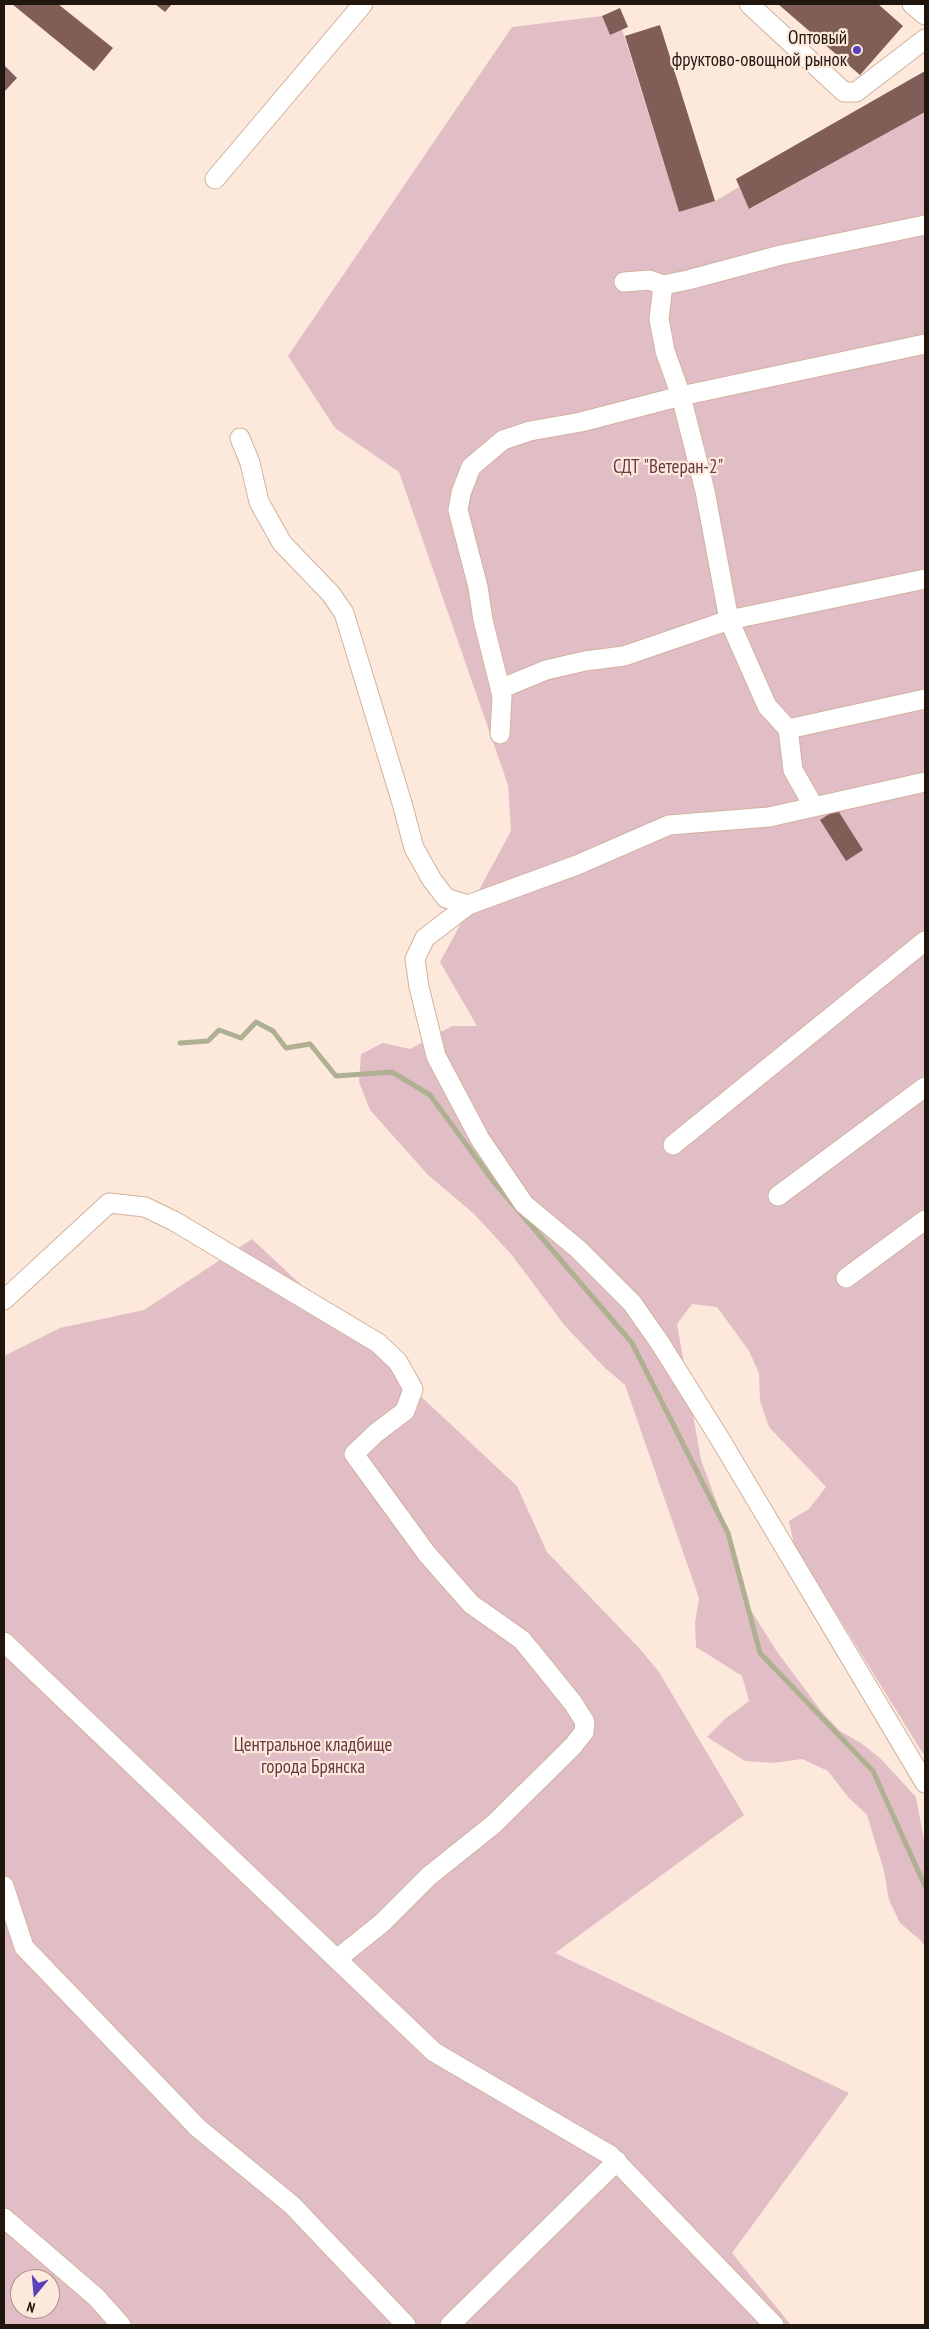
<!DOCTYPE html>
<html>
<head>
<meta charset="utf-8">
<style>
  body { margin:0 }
  #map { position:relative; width:929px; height:2329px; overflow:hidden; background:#fde9db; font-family:"PT Sans Narrow",sans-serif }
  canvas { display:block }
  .frame { position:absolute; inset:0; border:5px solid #21160e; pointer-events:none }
  .north { position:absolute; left:10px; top:2269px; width:50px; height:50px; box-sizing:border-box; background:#fde9db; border:1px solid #a59589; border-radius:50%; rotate:197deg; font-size:14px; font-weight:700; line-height:20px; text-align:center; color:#21160e }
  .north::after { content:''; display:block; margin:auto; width:18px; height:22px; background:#5a40b9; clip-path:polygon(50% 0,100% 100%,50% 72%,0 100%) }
</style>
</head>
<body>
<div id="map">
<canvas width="929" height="2329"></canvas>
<div class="frame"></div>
<div class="north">N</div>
</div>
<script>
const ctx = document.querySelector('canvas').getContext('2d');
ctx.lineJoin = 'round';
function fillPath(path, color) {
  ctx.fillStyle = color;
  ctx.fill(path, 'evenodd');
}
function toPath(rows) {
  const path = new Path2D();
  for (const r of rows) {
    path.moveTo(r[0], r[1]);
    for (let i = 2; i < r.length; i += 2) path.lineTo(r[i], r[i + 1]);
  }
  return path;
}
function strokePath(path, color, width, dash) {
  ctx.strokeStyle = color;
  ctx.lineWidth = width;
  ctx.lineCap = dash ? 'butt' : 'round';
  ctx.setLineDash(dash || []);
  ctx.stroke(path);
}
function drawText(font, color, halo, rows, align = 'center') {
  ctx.font = font + ' "PT Sans Narrow",sans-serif';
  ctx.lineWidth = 4.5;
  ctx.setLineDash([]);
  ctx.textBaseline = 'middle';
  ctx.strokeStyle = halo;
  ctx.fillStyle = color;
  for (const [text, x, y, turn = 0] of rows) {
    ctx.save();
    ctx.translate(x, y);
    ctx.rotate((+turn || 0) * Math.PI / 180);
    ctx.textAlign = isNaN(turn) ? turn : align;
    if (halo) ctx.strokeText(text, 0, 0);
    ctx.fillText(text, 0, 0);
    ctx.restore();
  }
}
const green = toPath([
  [602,16,610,35,622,29,679,212,715,201,739,187,750,209,925,112,925,1757,794,1545,789,1521,809,1509,826,1487,769,1427,760,1401,759,1373,749,1351,717,1307,692,1304,677,1324,701,1460,728,1533,750,1609,778,1653,822,1712,840,1731,861,1743,881,1759,916,1797,925,1846,925,1947,920,1940,900,1923,889,1900,884,1871,867,1815,848,1797,828,1771,802,1759,773,1763,745,1761,707,1737,725,1719,749,1701,742,1676,696,1647,695,1622,699,1598,625,1385,605,1368,565,1326,511,1254,473,1213,428,1175,370,1110,359,1082,361,1054,383,1043,410,1049,452,1026,477,1026,440,962,511,831,508,785,399,472,335,428,288,356,512,27],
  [252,1239,517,1486,547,1552,640,1649,659,1672,744,1815,555,1953,849,2093,732,2253,791,2325,4,2325,4,1356,60,1328,144,1310],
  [20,2279,50,2279,50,2309,20,2309]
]);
const stream = toPath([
  [180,1043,208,1041,219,1030,241,1038,256,1022,273,1031,286,1048,310,1044,336,1076,392,1072,430,1095,493,1181,632,1343,728,1533,760,1653,873,1771,925,1886]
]);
const building = toPath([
  [12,4,58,4,113,48,94,71],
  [155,4,172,4,165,12],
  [778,4,878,4,903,26,860,75],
  [620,8,628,27,610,35,602,16],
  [660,25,715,201,679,212,625,36],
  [4,65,17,78,4,92],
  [925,71,925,112,749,209,736,179],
  [837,809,863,850,846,861,820,820]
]);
const minor = toPath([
  [749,4,844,92,856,92,925,39],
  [912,4,925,15],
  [215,179,363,4],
  [624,282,649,280,663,285,688,280,781,255,925,225],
  [663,285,659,319,665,351,681,396,705,491,729,620,767,706,788,729,793,770,814,807],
  [240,438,250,463,259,502,282,543,331,594,344,613,402,803,414,848,432,880,446,898,468,905],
  [500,689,546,670,585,661,624,656,729,620,925,579],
  [788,729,925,699],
  [500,734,502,696,483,620,478,587,458,510,461,493,471,467,503,440,530,431,581,422,681,396,925,344],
  [925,782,769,817,669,825,577,865,468,905,425,938,415,959,419,987,436,1056,480,1139,524,1204,578,1249,632,1303,660,1343,720,1439,925,1783],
  [673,1145,925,941],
  [778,1196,925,1087],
  [846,1278,925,1220],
  [4,1300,109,1203,145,1207,174,1221,378,1343,398,1362,413,1389,405,1411,376,1433,354,1454,427,1554,471,1604,522,1640,573,1703,585,1722,584,1732,573,1746,494,1824,429,1876,382,1923,337,1959],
  [4,1642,434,2052,610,2155,774,2325],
  [4,1886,24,1947,198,2128,292,2205,406,2325],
  [4,2218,96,2297,121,2325],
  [450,2325,617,2161]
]);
const markers = [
  [857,50,5,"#5a40b9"]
];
const poiNames = [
  ["Оптовый",847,39],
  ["фруктово-овощной рынок",847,61]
];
const parkNames = [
  ["СДТ \"Ветеран-2\"",668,468],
  ["Центральное кладбище",313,1746],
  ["города Брянска",313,1768]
];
fillPath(green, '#e1bec5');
strokePath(stream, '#afb092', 5);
fillPath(building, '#805d56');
strokePath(minor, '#d1b29c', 21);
strokePath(minor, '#fff', 19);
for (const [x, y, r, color] of markers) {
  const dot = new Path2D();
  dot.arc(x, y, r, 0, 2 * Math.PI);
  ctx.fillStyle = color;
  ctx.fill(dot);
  strokePath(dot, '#fde9db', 2);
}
drawText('19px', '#21160e', '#fde9db', poiNames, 'right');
drawText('19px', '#693743', '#fde9db', parkNames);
</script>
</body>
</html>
